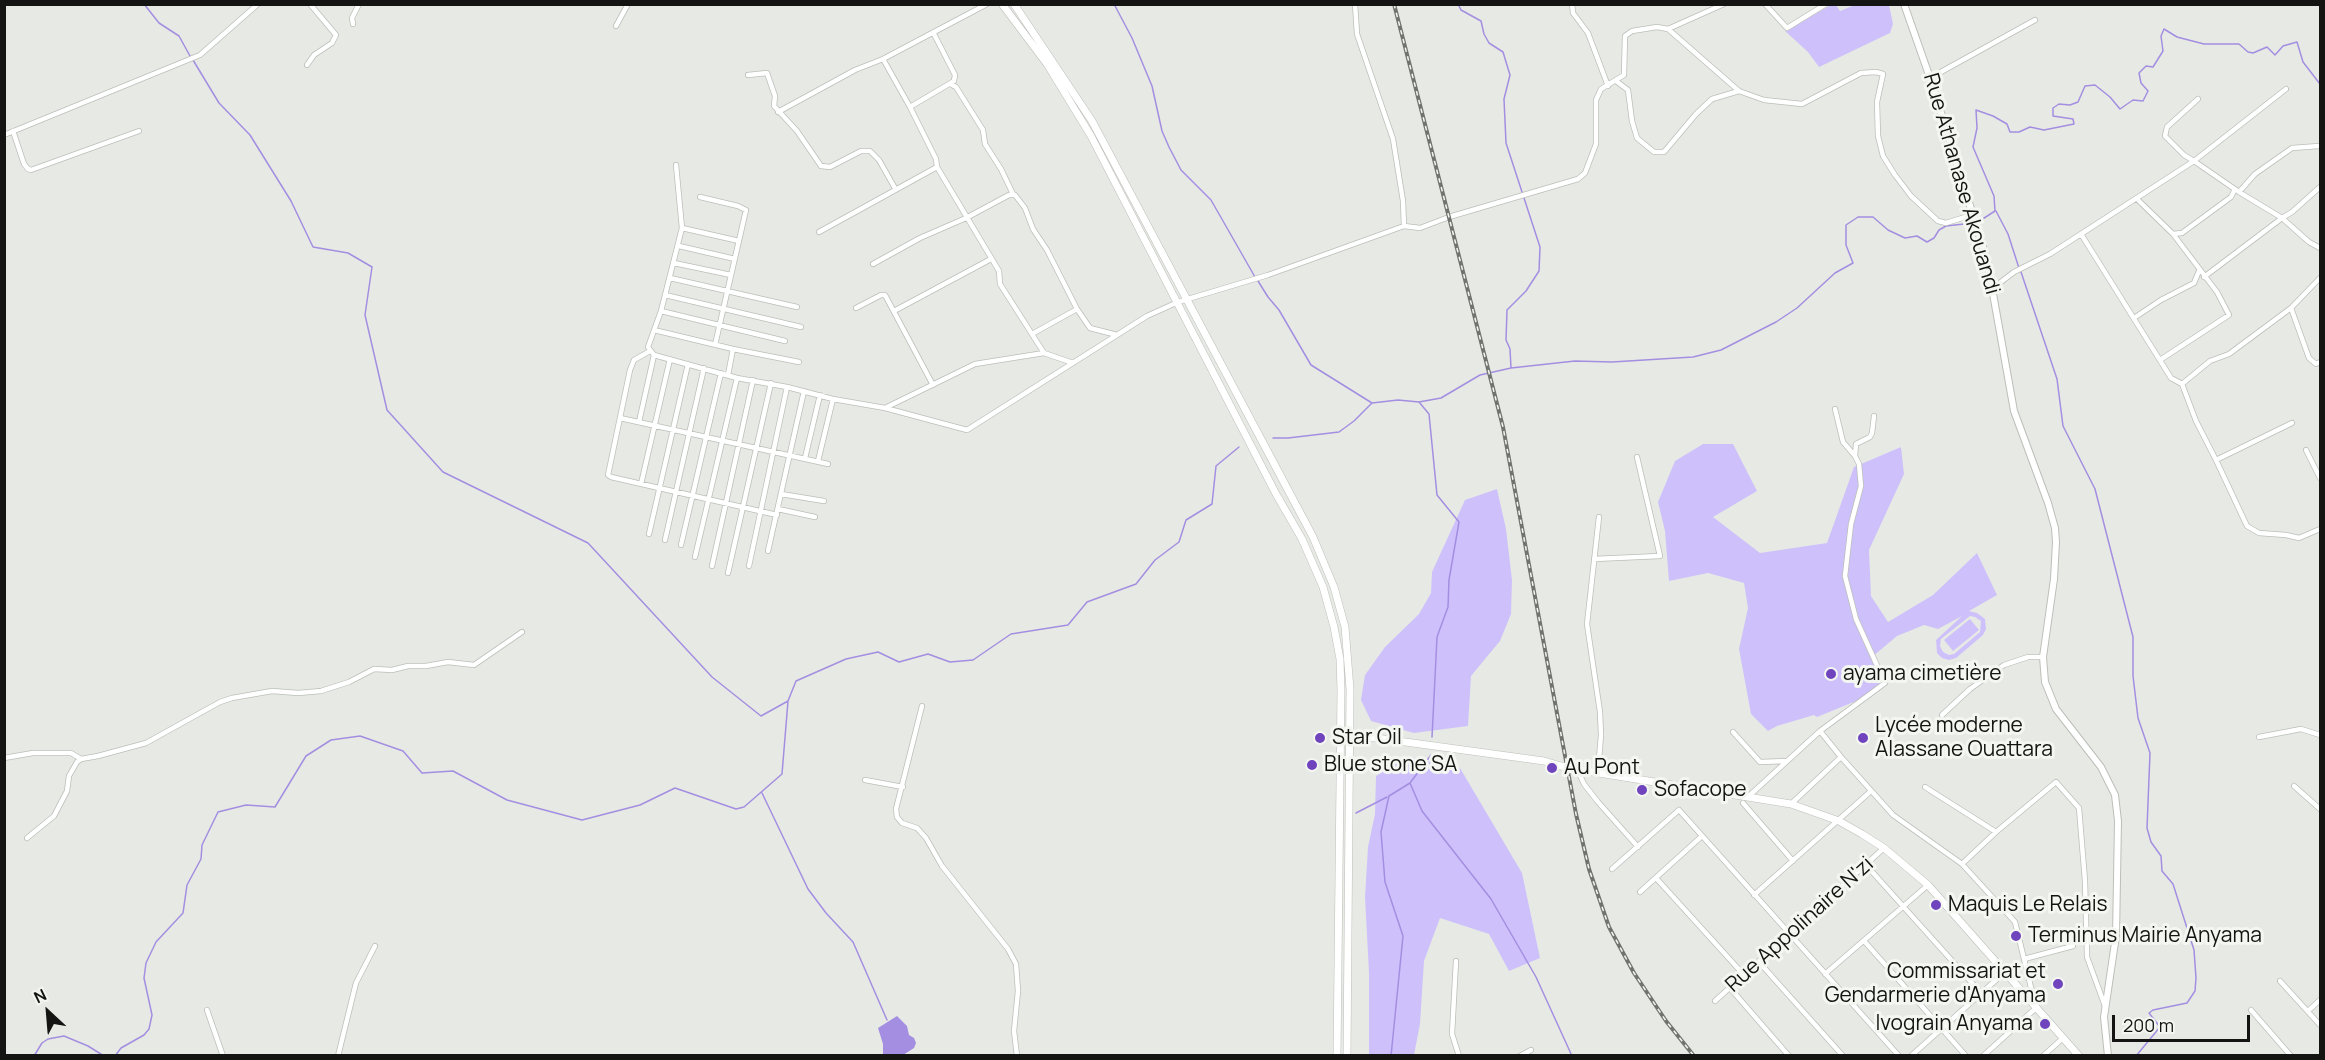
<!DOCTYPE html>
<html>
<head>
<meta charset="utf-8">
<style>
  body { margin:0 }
  #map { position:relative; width:2325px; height:1060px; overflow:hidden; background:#e7eae4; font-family:Manrope,sans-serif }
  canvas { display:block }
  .frame { position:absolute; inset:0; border:6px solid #141513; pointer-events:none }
  .north { position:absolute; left:18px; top:982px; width:60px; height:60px; -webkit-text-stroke:4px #f4f7f1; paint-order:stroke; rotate:334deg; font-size:16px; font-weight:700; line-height:24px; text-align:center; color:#141513 }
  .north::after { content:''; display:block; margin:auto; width:21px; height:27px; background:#141513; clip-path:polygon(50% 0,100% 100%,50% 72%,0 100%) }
  .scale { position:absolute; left:2112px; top:1015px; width:138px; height:27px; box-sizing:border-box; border:3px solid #141513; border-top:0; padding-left:8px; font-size:18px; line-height:21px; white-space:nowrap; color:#141513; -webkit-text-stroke:4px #f4f7f1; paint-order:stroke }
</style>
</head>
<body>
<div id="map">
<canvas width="2325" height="1060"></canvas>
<div class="frame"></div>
<div class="north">N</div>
<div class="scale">200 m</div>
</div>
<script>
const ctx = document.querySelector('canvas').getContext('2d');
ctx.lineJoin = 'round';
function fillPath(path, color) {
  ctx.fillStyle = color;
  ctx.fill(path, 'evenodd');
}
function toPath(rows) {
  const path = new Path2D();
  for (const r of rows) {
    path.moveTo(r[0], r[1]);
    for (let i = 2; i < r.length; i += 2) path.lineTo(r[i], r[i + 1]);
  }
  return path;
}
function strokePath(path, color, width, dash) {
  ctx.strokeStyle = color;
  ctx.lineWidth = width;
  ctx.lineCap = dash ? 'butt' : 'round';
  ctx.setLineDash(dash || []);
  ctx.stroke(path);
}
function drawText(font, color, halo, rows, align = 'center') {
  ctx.font = font + ' Manrope,sans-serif';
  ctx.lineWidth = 6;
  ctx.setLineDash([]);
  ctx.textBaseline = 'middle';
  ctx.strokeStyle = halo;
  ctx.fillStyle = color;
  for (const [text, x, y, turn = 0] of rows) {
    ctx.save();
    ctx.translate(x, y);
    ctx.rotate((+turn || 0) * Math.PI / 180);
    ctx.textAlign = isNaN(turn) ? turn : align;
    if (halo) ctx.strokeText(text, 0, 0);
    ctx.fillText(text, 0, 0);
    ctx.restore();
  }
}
const green = toPath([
  [1831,5,1836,5,1840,11,1855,5,1889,5,1893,24,1890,33,1819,67,1808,52,1785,31],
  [1703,444,1733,444,1757,491,1713,517,1760,553,1827,543,1854,467,1901,447,1904,474,1869,550,1871,596,1888,622,1933,595,1977,553,1997,595,1969,611,1977,613,1985,619,1986,629,1983,635,1956,658,1949,660,1942,658,1937,653,1936,640,1962,616,1938,629,1924,625,1897,636,1872,657,1880,679,1879,684,1861,699,1817,717,1814,715,1777,726,1768,731,1751,714,1739,649,1748,608,1744,583,1708,573,1669,581,1665,531,1658,502,1675,461],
  [1970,616,1975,617,1981,621,1980,632,1954,654,1949,655,1943,652,1940,646,1941,639],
  [1497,489,1506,529,1512,580,1511,614,1500,641,1471,676,1468,726,1414,733,1371,721,1361,700,1365,675,1385,647,1419,614,1431,593,1432,572,1465,500],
  [1970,619,1979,630,1953,651,1944,640],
  [1407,756,1460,768,1522,873,1540,958,1509,971,1489,934,1440,918,1424,961,1420,1024,1414,1055,1369,1055,1369,973,1365,897,1368,847,1375,814,1376,776]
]);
const water = toPath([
  [897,1016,907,1026,909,1035,914,1038,916,1043,914,1048,903,1055,883,1055,883,1044,878,1028]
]);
const stream = toPath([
  [144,4,159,23,179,36,190,56],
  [1114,4,1132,38,1152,86,1162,131,1169,147,1181,170,1211,200,1255,277],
  [1458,4,1461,10,1481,21,1484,34,1489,43,1503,52,1510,75,1504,99,1506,143,1540,247,1539,271,1526,291,1507,310,1506,340,1510,349,1511,368],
  [193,60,219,103,250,135,291,201,313,247,348,253,372,267,365,315,387,410,443,472,588,543,712,677,761,716,788,701],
  [1996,211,2008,234,2019,268],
  [1978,222,1995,211,1994,196,1973,147,1977,128,1976,110,1993,116,2007,124,2010,132,2019,132,2030,127,2044,130,2074,124,2073,119,2053,116,2053,108,2059,104,2070,105,2078,102,2085,86,2095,85,2110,97,2120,109,2133,100,2143,101,2148,91,2141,83,2139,73,2146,66,2153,67,2163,51,2161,36,2164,29,2177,37,2204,44,2239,44,2248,52,2253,53,2267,47,2275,55,2283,46,2297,42,2303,62,2320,84],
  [2021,272,2057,379,2063,426,2095,489,2133,637,2133,676,2138,718,2150,753,2147,828,2151,842,2161,856,2162,871,2173,884,2194,950,2196,978,2195,991,2187,1003,2153,1010,2149,1013,2160,1027,2136,1056],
  [1258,281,1268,297,1279,310,1311,365,1372,403],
  [1419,402,1429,414,1437,495,1459,522,1449,580,1448,607,1437,637,1432,737],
  [1273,438,1288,438,1339,432,1354,421,1372,403,1398,400,1419,402,1441,398,1480,375,1511,368,1575,361,1612,362,1693,357,1721,350,1776,322,1797,308,1835,273,1853,263,1846,245,1846,225,1858,217,1873,217,1888,230,1905,238,1917,236,1927,242,1934,238,1939,230,1946,226,1973,223],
  [1410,783,1422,811,1491,899,1536,977,1572,1056],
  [762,793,808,889,826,913,853,942,887,1020],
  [1356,813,1387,797],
  [34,1056,42,1043,48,1039,64,1036,88,1046,104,1056],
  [115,1056,121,1048,144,1035,149,1029,152,1015,144,978,146,963,156,942,183,913,187,885,201,859,202,845,218,812,246,805,275,807,306,756,331,740,360,736,403,751,422,773,453,771,507,800,582,820,640,805,675,788,736,809,744,807,782,774,788,701,796,681,846,659,878,652,899,662,928,654,950,662,973,660,1011,634,1068,625,1087,602,1136,584,1155,560,1179,542,1186,520,1212,504,1216,466,1239,447],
  [1391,1056,1403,936,1385,882,1381,832,1389,796,1410,783,1431,755]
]);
const street = toPath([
  [1355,4,1357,34,1393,139,1403,201,1404,226],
  [1572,4,1573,13,1588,33,1608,86],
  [1765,4,1787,28,1826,4],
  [353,24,352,18,359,4],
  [616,26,628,4],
  [1668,29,1739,91,1764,100,1802,104,1861,73,1876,72,1883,74,1877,102,1878,136,1883,156,1895,175,1911,196,1938,221,1946,223,1972,215],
  [883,59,910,107,936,159,937,167,999,271,1000,284,1044,353],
  [307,65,314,55,332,43,336,35,310,4],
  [748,75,767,73,775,96,774,106,797,131,821,166,830,167,861,151,870,151,879,160,896,190],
  [1930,78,2035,20],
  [1616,81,1628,90,1632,121,1637,138,1654,152,1664,152,1696,114,1712,99,1739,91],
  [952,85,956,87,983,130,985,144,1001,169,1013,194],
  [2198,99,2167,127,2165,136,2184,155,2194,161,2286,89],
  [910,107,954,81,955,75,934,34],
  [778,112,855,70,883,59,987,4],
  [13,131,24,164,28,169,31,170,139,131],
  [4,135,200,55,258,4],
  [676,165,682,228,661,311,648,347,654,355,737,378,787,387,833,399,885,408,967,430,1147,316,1178,302,1268,275,1404,226,1420,228,1449,217,1578,179,1585,173,1596,144,1596,100,1601,89,1624,75,1625,36,1632,31,1657,27,1668,29,1724,4],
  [2320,187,2292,212,2282,218,2309,242,2320,248],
  [700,197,738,206,746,210,715,345],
  [2137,199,2173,234,2182,233,2231,197,2235,189],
  [682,228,739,241],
  [819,232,937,167],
  [2081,234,2171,378,2182,384,2196,421,2216,460,2292,423],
  [679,246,735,259],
  [674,263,731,275],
  [873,264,920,238,966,218,1009,195,1015,195,1025,208,1033,229,1047,250,1077,309,1090,328,1117,335],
  [2204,277,2282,218,2239,192],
  [670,278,797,307],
  [1993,288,2014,272,2050,254,2194,161,2239,192,2255,174,2292,148,2319,146],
  [665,295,801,327],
  [856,308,881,295,885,295,933,385],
  [2291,308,2309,358,2316,364,2320,362],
  [661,311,785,341],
  [894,311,991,259],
  [2134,318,2161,300,2194,283,2199,271],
  [654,330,733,349,728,375],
  [1032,334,1077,309],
  [733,349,799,362],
  [650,351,634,360,630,370,608,475,611,477,777,515],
  [2160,360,2229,315,2217,292,2173,234],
  [2182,384,2210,361,2229,354,2291,308,2320,278],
  [885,408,975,364,1044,353,1073,363],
  [620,418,828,464],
  [639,422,654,355],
  [2306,450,2320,478],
  [1855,456,1856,444,1870,437,1872,433,1874,416],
  [805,458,820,395],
  [2216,460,2247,526,2259,533,2286,535,2299,538,2320,529],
  [818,461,833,399],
  [641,484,670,359],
  [781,494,824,501],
  [778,509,815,517],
  [649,534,688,364],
  [665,540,704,368],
  [681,545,721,373],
  [768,551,804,391],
  [695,557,737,378],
  [1594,559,1660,556,1637,457],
  [712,566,753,380],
  [749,566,787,387],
  [728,573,771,383],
  [922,706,896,809,897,817,902,823,917,828,926,838,942,866,1008,949,1016,964,1018,991,1014,1031,1017,1056],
  [1942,715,1970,689,2004,665,2028,657,2043,657],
  [1820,731,1841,757,1893,815,1962,864,2015,922,2036,1008,1983,1056],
  [1733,732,1760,762,1787,761],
  [2259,737,2301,729,2320,735],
  [4,758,33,753,71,753,81,759,98,756,146,743,220,702,232,698,272,691,298,693,321,691,349,682,374,669,392,670,408,666,426,666,448,662,474,665,522,632],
  [1577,769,1584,784,1598,802,1638,847],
  [1598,771,1601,735,1600,712,1587,624,1599,517],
  [865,780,903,787],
  [2294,786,2320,809],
  [1925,787,1996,832],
  [1750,795,1820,731,1885,683,1856,619,1845,576,1851,524,1861,486,1859,464,1855,456,1843,442,1835,409],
  [1743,803,1793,861],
  [1791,804,1841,757],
  [27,838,54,816,67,791,69,776,77,762,81,759],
  [1962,864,1996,832,2056,782,2079,808,2085,881,2087,957,2105,1006],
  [1866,865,1981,993],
  [1612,869,1679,810,1899,1056],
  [1656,878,1744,975],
  [1640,892,1702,836],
  [1754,895,1871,791],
  [1865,942,1966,1056],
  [2024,959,2073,946],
  [1456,961,1452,1034,1459,1056],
  [1759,962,1843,1056],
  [1825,974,1928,885],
  [2280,981,2320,1025],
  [1730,988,1789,1056],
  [1715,1001,1884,848],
  [207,1010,223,1056],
  [2251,1010,2291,1056],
  [2308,1011,2320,1000],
  [338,1056,356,983,375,946],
  [1520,1056,1531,1050],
  [1911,1056,2005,972],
  [2043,1056,2063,1038]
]);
const secondary = toPath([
  [1904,4,1930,78,1987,260,2014,411,2048,503,2055,528,2056,542,2054,579,2043,657,2045,682,2056,709,2101,767,2115,795,2118,821,2116,936,2104,1017,2108,1056]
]);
const primary = toPath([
  [1002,4,1047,64,1091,136,1276,494,1302,539,1323,587,1334,627,1340,659,1341,690,1337,1056],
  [1014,4,1092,121,1313,537,1334,587,1345,627,1350,689,1347,1056],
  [1347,734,1544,761,1561,766],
  [1574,769,1791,804,1839,821,1862,834,1884,848,1928,885,2079,1056]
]);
const rail = toPath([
  [1394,4,1503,427,1576,814,1589,869,1609,927,1634,973,1666,1021,1694,1056]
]);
const primaryBridge = toPath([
  [1561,766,1574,769]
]);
const markers = [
  [1831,674,6,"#6f44bd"],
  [1320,738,6,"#6f44bd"],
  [1863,738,6,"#6f44bd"],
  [1312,765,6,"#6f44bd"],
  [1552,768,6,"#6f44bd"],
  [1642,790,6,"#6f44bd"],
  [1936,905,6,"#6f44bd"],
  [2016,936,6,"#6f44bd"],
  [2058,984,6,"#6f44bd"],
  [2045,1024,6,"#6f44bd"]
];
const streetNames = [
  ["Rue Athanase Akouandi",1961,184,74],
  ["Rue Appolinaire N'zi",1800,925,-42]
];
const poiNames = [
  ["ayama cimetière",1843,674],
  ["Lycée moderne",1875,726],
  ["Alassane Ouattara",1875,750],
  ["Star Oil",1332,738],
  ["Blue stone SA",1324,765],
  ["Au Pont",1564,768],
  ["Sofacope",1654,790],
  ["Maquis Le Relais",1948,905],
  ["Terminus Mairie Anyama",2028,936],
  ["Commissariat et",2046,972,"right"],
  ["Gendarmerie d'Anyama",2046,996,"right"],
  ["Ivograin Anyama",2033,1024,"right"]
];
fillPath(green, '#cec1fb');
fillPath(water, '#a48ee1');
strokePath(stream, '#a48ee1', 1.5);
strokePath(street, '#bcbfb9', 6);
strokePath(secondary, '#bcbfb9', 8);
strokePath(primary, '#bcbfb9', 8);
strokePath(street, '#fff', 4.5);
strokePath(secondary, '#fff', 6);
strokePath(primary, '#fff', 7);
strokePath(rail, '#71736f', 4);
strokePath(rail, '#f4f7f1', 1.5, [4.5]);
strokePath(primaryBridge, '#bcbfb9', 8, []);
strokePath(primaryBridge, '#fff', 7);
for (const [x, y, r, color] of markers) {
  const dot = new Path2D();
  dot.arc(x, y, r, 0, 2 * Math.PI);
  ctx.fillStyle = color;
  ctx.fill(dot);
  strokePath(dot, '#f4f7f1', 2);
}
drawText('21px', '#141513', '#f4f7f1', streetNames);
drawText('21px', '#141513', '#f4f7f1', poiNames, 'left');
</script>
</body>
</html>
